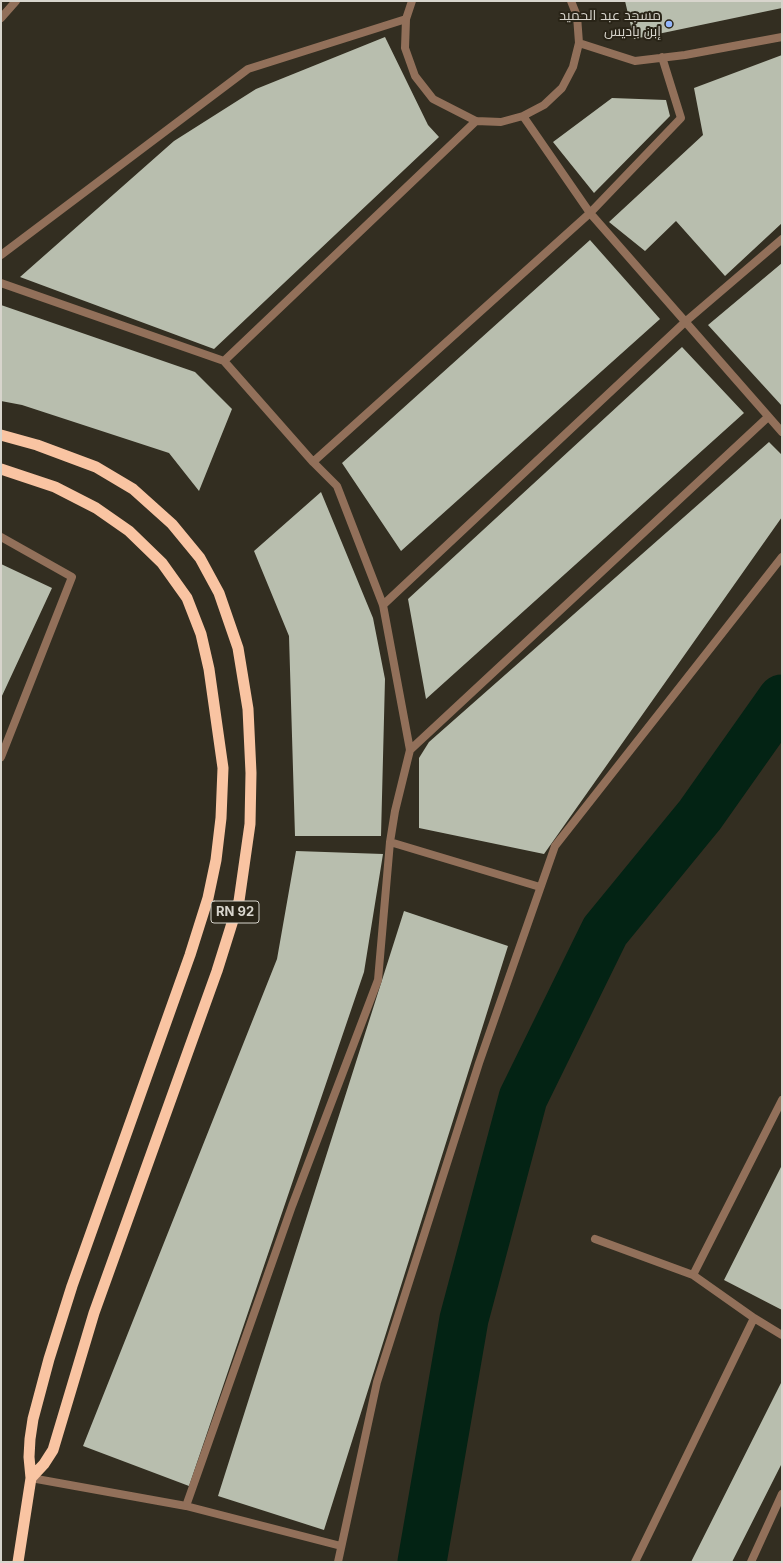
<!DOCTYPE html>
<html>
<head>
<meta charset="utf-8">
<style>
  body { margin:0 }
  #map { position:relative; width:783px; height:1563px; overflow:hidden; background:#332e21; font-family:Inter,sans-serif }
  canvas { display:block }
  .frame { position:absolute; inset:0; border:2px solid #d8d5cd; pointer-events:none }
</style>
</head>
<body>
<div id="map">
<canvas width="783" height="1563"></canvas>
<div class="frame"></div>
</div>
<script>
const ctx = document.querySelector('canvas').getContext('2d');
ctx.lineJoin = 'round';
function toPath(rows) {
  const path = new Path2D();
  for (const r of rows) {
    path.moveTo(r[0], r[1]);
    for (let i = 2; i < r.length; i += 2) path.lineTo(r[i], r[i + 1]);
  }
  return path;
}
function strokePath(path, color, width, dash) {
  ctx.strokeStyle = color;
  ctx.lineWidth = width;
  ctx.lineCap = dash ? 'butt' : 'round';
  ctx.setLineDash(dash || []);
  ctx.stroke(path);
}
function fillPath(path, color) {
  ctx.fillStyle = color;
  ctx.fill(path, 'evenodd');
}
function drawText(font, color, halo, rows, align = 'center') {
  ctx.font = font + ' Inter,Cairo,sans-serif';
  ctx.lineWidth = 4;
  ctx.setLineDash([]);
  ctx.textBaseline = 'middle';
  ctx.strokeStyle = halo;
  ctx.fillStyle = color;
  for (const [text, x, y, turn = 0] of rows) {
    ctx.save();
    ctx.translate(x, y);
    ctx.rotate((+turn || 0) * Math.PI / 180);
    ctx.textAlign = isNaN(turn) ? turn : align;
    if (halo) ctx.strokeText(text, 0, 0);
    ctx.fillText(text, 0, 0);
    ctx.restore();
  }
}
const river = toPath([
  [422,1562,464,1319,523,1098,605,931,700,815,782,699]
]);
const building = toPath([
  [625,1,782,1,782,8,634,39],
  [385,37,428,125,439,137,214,349,20,277,174,141,256,89],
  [782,55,782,223,725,276,676,221,645,251,609,222,703,135,694,88],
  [612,98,666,100,670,116,594,193,553,142],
  [590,240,660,319,401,551,342,463],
  [782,263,782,406,708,325],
  [1,305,195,372,232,409,199,491,169,453,22,405,1,401],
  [682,347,744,413,426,699,408,599],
  [769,442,782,455,782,517,544,854,419,828,419,758,429,742],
  [321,492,373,618,385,679,381,836,295,836,289,636,254,551],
  [1,564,52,588,1,698],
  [296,851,383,854,364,972,189,1486,83,1446,277,959],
  [404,911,508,946,324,1530,218,1496],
  [782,1165,782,1310,724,1280],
  [782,1381,782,1463,732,1562,691,1562]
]);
const minor = toPath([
  [412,1,406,19,405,48,415,76,433,99,476,121,501,122,523,116,544,105,562,88,573,67,579,43,577,16,571,1],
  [1,18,16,1],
  [579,43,635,61,685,55,782,37],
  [523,116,590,213,782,432],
  [1,255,248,69,406,19],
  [1,283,224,361,313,462,337,486,383,605,410,750,395,811,390,842,378,980,292,1206,186,1506],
  [224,361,476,121],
  [313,462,590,213,681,118,662,57],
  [1,537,72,577,1,757],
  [383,605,685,322,782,239],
  [410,750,768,417],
  [390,842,540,887],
  [595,1239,693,1275,754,1318,635,1562],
  [693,1275,782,1100],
  [754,1318,782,1335],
  [31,1478,186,1506,341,1546],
  [338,1562,377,1382,479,1063,555,846,782,557],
  [751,1562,782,1494]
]);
const trunk = toPath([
  [1,435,37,445,96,467,133,489,172,524,200,558,219,593,238,648,248,709,251,773,250,824,239,901,217,971,94,1313,53,1450,44,1464,31,1478],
  [1,469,55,487,96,508,129,531,162,563,187,598,201,634,209,669,223,768,221,818,216,860,208,898,190,955,72,1286,49,1359,33,1419,30,1439,29,1457,31,1478,18,1562]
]);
const markers = [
  [669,24,4,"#94b7fd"]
];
const shields = [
  [235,912,48]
];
const shieldNames = [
  ["RN 92",235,912]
];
const poiNames = [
  ["مسجد عبد الحميد",661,16],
  ["إبن باديس",661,32]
];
strokePath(river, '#032314', 49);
fillPath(building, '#b8beae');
strokePath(minor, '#92705a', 8);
strokePath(trunk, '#f9c4a2', 11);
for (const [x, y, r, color] of markers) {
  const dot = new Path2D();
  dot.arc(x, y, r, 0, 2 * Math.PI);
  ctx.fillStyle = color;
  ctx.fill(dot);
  strokePath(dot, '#292417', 1.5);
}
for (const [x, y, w] of shields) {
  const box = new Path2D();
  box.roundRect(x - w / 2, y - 11, w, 22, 3);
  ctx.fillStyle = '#292417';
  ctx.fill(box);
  strokePath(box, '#d8d5cd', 1);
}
drawText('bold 13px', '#d8d5cd', null, shieldNames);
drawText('14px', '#d8d5cd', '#292417', poiNames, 'right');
</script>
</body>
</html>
